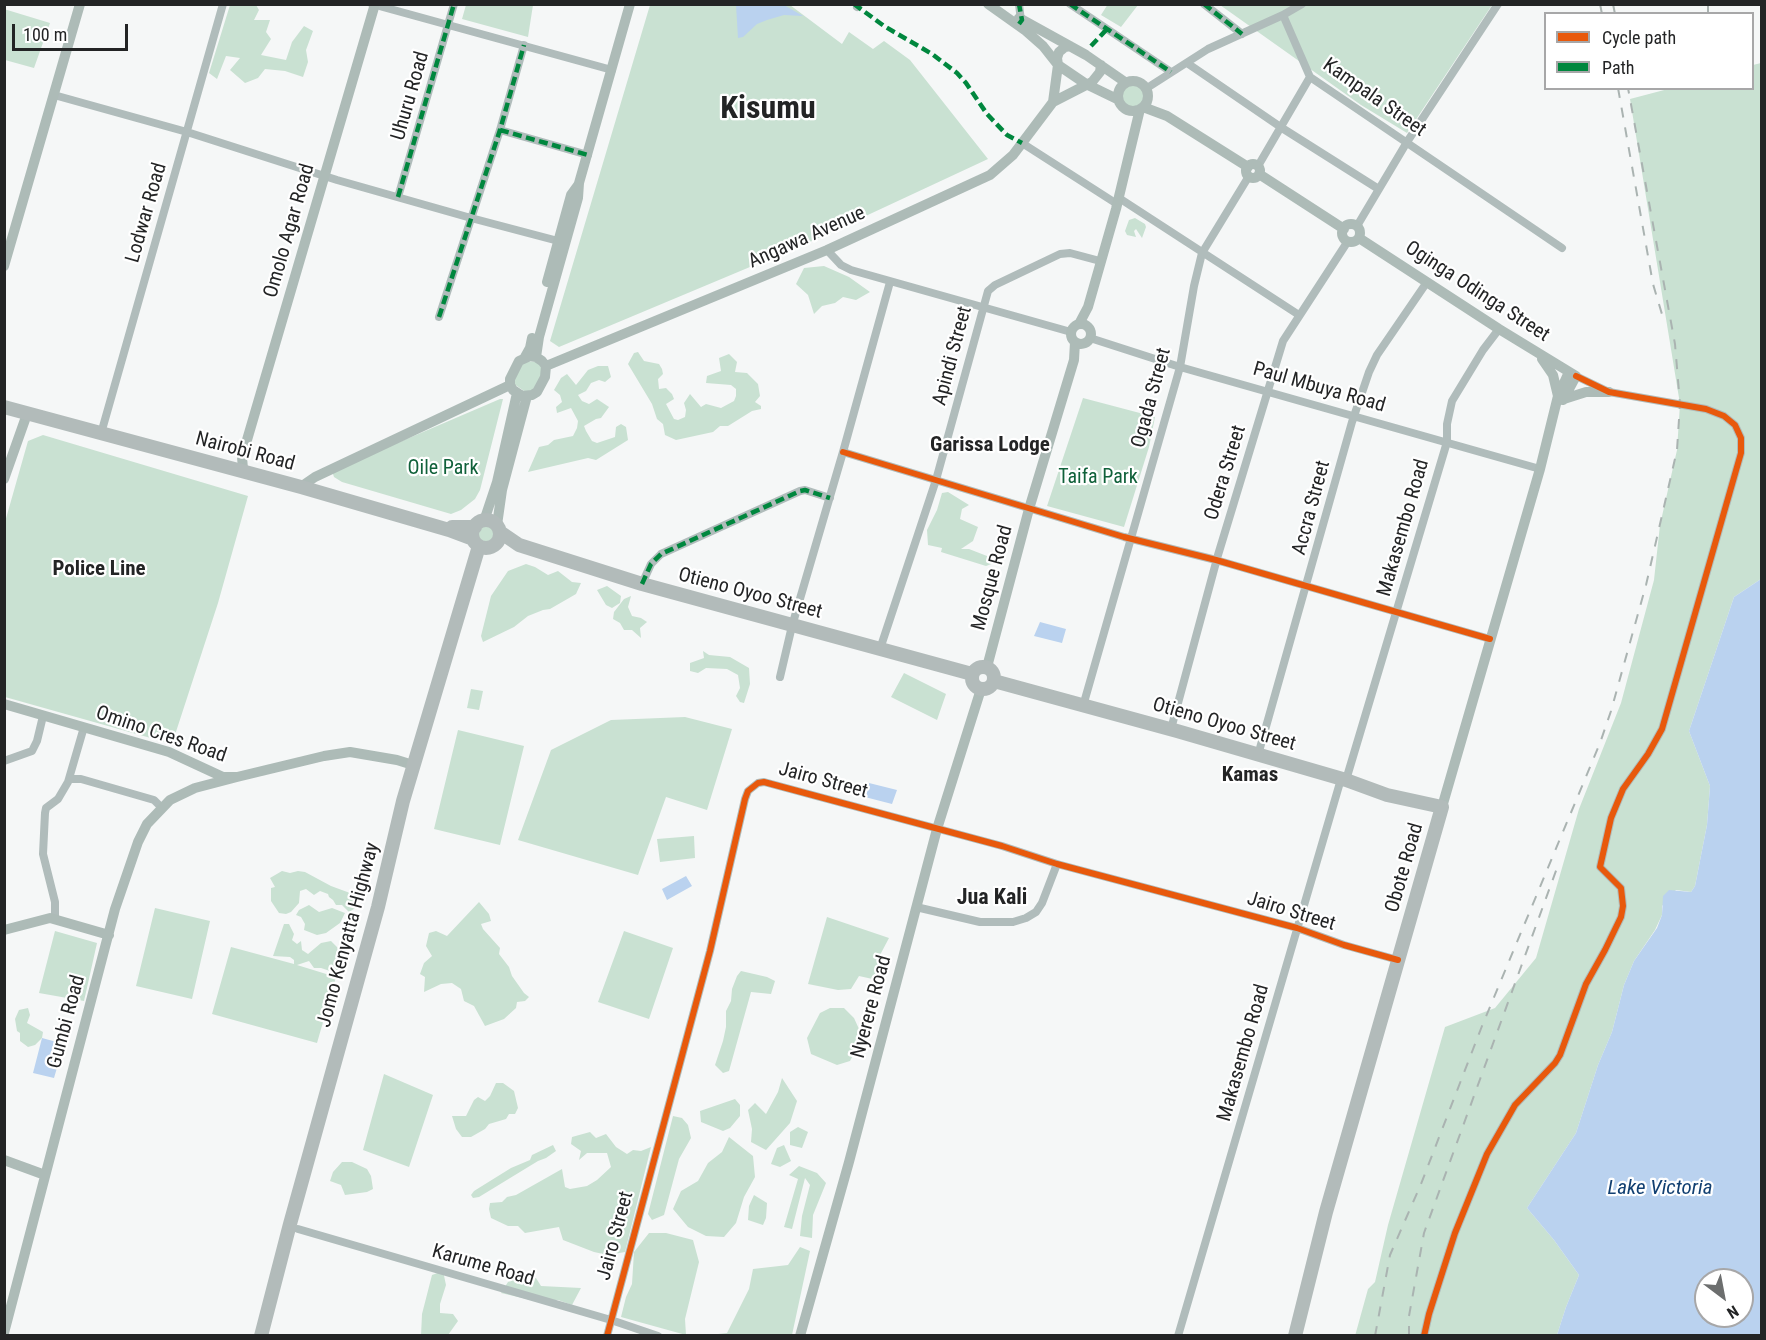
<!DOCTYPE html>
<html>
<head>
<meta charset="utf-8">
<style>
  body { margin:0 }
  #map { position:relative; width:1766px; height:1340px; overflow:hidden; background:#f5f7f7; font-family:"Roboto Condensed",sans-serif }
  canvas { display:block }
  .frame { position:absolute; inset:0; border:6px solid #232425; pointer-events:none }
  .legend { position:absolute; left:1544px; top:12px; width:210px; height:78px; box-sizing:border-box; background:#fff; border:2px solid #a7a7a8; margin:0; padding:8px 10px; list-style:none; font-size:18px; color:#232425 }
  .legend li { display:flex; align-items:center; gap:12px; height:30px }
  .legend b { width:30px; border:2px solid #a7a7a8 }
  .north { position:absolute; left:1694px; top:1268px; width:60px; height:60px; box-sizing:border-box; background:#fff; border:2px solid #a7a7a8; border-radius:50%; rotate:148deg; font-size:16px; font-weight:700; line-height:24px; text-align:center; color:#232425 }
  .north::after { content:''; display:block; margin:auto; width:21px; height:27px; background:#6c6e6e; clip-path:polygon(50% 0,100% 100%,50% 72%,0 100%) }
  .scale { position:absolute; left:12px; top:24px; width:116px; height:27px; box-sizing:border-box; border:3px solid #232425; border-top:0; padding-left:8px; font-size:18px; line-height:21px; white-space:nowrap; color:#232425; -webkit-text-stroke:4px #fff; paint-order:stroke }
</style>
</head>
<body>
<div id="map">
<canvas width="1766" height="1340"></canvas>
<div class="frame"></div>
<ul class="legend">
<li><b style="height:8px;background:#e8590c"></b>Cycle path</li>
<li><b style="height:8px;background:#00873e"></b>Path</li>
</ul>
<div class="north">N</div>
<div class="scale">100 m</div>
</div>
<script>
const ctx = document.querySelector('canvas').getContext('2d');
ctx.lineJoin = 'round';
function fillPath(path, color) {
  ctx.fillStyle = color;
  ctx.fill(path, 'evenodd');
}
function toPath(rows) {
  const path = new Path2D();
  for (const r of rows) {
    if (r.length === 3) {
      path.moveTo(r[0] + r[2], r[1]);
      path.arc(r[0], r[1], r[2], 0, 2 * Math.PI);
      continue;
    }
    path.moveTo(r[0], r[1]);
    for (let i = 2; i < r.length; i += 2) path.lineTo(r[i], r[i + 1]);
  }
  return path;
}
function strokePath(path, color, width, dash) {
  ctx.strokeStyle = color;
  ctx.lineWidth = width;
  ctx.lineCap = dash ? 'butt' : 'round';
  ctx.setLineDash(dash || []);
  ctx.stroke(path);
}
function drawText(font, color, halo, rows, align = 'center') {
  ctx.font = font + ' "Roboto Condensed",sans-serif';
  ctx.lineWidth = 4.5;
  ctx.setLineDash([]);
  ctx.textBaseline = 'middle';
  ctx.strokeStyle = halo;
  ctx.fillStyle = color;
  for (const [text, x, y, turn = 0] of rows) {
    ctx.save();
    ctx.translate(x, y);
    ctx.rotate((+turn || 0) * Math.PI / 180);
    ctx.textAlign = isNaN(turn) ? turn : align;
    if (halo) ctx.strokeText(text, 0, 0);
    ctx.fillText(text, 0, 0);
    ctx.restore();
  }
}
const green = toPath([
  [1108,4,1138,4,1138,5,1121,27,1101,15],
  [230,5,244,6,256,5,259,10,254,20,270,20,266,32,271,39,261,55,286,60,292,42,304,26,313,31,306,50,308,62,303,77,285,71,265,69,258,78,245,83,230,70,240,58,226,56,217,79,209,73],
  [466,5,533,5,528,37,462,19],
  [650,5,790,5,842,44,849,32,873,49,884,41,910,60,988,159,812,241,559,347,550,341],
  [1220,5,1492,5,1407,133,1361,105],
  [4,9,50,23,34,68,5,60],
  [1761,63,1761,579,1734,597,1689,731,1710,786,1707,825,1695,886,1691,892,1676,890,1662,906,1662,915,1655,930,1634,961,1624,985,1612,1032,1598,1065,1576,1133,1527,1208,1554,1240,1579,1275,1566,1307,1557,1335,1355,1336,1368,1289,1375,1282,1388,1225,1445,1027,1495,1008,1536,958,1579,809,1621,703,1654,580,1660,525,1677,450,1680,404,1630,99,1668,89,1752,88,1753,65],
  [1133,95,13],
  [1135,218,1145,224,1146,227,1142,238,1136,229,1134,231,1136,237,1127,235,1125,231,1129,220],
  [824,266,849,277,870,292,856,300,843,297,835,303,822,306,814,314,808,295,796,284,804,268],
  [638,352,644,361,659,364,662,369,663,374,658,379,659,389,666,388,672,394,674,399,666,404,674,419,678,420,685,417,686,410,684,403,690,394,701,407,706,404,721,408,734,401,736,396,736,389,731,385,706,383,707,376,721,371,719,358,729,354,737,362,735,372,747,373,758,384,760,396,755,402,761,406,761,409,752,411,728,426,720,426,713,432,676,440,665,435,663,424,657,419,652,404,628,364,634,353],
  [523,361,540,362,543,373,534,390,527,393,514,384,516,371],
  [598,366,608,366,611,377,605,382,599,380,591,383,586,391,578,395,582,401,589,404,597,399,609,407,601,418,596,419,584,426,586,431,592,441,597,443,615,437,616,427,621,424,626,427,628,440,596,460,588,458,528,472,539,447,548,445,554,440,573,436,577,428,578,421,571,408,557,413,556,407,562,402,560,395,554,390,561,378,567,374,576,385,588,370],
  [1083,398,1155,417,1149,447,1124,527,1047,506],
  [500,399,503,399,480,490,475,499,461,510,451,514,342,482,334,477,332,471],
  [43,435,248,496,218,603,172,744,5,697,5,522,28,441],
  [948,492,969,505,962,509,960,519,978,527,973,541,961,549,969,549,987,556,994,563,986,566,941,552,942,548,928,545,927,530,937,510,942,493],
  [487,521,495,525,499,534,496,542,485,547,479,544,474,530],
  [526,564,535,567,548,575,558,571,572,582,581,583,576,594,550,609,543,610,528,616,514,627,483,642,481,636,491,596,508,571],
  [607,586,621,596,620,603,612,608,606,605,597,590],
  [631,596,628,607,632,616,641,618,647,622,640,628,641,638,632,630,624,630,620,623,613,619,614,612,624,599],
  [703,651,709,655,730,657,749,668,750,684,744,703,740,702,736,696,740,688,738,675,727,669,706,668,698,673,690,671,690,663,704,658],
  [904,673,946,694,937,720,891,697],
  [471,689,483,691,479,710,467,708],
  [685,717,732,729,707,810,666,797,638,875,518,840,551,750,611,720],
  [458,730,524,746,500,845,434,829],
  [694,836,695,858,660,862,657,839],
  [282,871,290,873,298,871,305,872,331,886,350,893,358,897,357,907,349,912,342,905,336,905,333,900,329,897,328,894,320,891,314,895,306,889,300,891,299,903,291,912,286,914,279,913,271,901,271,888,275,887,270,878],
  [479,902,489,914,491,921,481,924,483,929,500,948,499,954,509,967,512,976,524,993,529,997,525,1001,517,1002,516,1008,504,1019,485,1026,474,1006,464,1001,461,989,452,983,441,984,424,992,425,977,420,974,424,963,432,956,426,946,429,933,436,931,447,936],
  [309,905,319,912,332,908,345,913,340,923,326,933,317,935,304,930,305,924,301,917,296,915,299,910],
  [155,908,210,921,192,999,136,986],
  [827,917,889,938,880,955,880,970,877,980,859,976,851,989,838,990,808,984],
  [284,924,289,924,294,934,292,940,297,944,301,941,302,950,308,954,321,943,331,941,338,948,339,954,337,957,340,967,338,970,330,971,321,968,314,968,309,961,297,965,336,977,317,1043,212,1014,231,947,294,964,294,960,290,957,273,956],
  [55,931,97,943,84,1001,39,993],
  [624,931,673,948,649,1019,598,1002],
  [741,971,767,977,775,981,771,994,751,992,729,1071,723,1073,715,1065,723,1041,726,1027,726,1011,731,1001,732,989,737,976],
  [28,1008,30,1015,27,1023,43,1032,42,1038,35,1045,28,1047,20,1041,20,1033,17,1031,15,1019,19,1010],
  [830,1008,844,1008,854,1018,859,1029,860,1042,850,1061,837,1065,811,1054,807,1038,820,1013],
  [384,1074,433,1095,409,1167,363,1150],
  [782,1078,797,1101,790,1123,766,1150,751,1142,752,1129,748,1110,755,1103,766,1114,778,1092],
  [496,1083,503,1083,514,1091,518,1108,515,1114,509,1114,506,1119,489,1124,485,1129,471,1137,462,1137,456,1129,452,1116,466,1116,474,1100,478,1097,485,1101,490,1096],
  [735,1099,740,1105,740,1116,730,1128,723,1131,701,1122,700,1111],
  [673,1116,682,1118,688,1125,691,1138,679,1159,664,1215,652,1220,648,1214],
  [798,1127,808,1132,802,1148,790,1145,790,1132],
  [590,1132,596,1138,606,1134,616,1147,627,1154,633,1150,641,1151,651,1147,625,1252,608,1255,594,1252,563,1240,559,1227,525,1233,518,1226,508,1226,491,1218,489,1209,490,1203,502,1202,507,1197,516,1195,562,1169,565,1187,570,1189,587,1186,597,1180,611,1167,607,1153,587,1153,579,1160,581,1151,571,1144,572,1137],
  [729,1137,753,1156,755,1177,744,1197,736,1223,724,1237,706,1236,688,1227,673,1209,681,1191,698,1181,708,1163,722,1152],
  [553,1145,556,1151,546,1158,538,1161,479,1197,473,1198,471,1195,474,1191,511,1168,530,1160,532,1155],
  [784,1145,791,1161,780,1167,771,1164,777,1148],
  [342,1162,352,1162,367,1169,371,1176,373,1189,367,1192,345,1195,341,1185,330,1181,333,1172],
  [799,1166,817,1173,826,1183,813,1215,812,1238,800,1236,802,1216,810,1185,805,1178,792,1229,784,1227,798,1179,789,1175],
  [754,1195,767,1203,766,1218,763,1225,748,1220,749,1206],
  [649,1233,666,1233,693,1240,699,1262,685,1319,686,1335,621,1317,626,1297,632,1284,634,1252],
  [800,1247,810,1251,792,1335,709,1335,727,1333,749,1289,753,1269,788,1265],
  [443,1271,446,1285,440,1304,440,1313,453,1314,458,1321,448,1335,421,1336,422,1314,432,1275],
  [520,1276,536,1278,541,1286,581,1288,572,1305,558,1300,535,1301,501,1293,508,1282]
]);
const water = toPath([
  [736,5,784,5,803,16,784,15,767,20,757,24,743,37,738,38],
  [1761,579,1761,1335,1557,1335,1566,1307,1579,1275,1554,1240,1527,1208,1576,1133,1598,1065,1612,1032,1624,985,1634,961,1657,928,1662,915,1663,896,1669,890,1691,892,1695,886,1707,825,1710,786,1689,731,1734,597],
  [1706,1280,1742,1280,1742,1316,1706,1316],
  [1040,622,1066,629,1062,643,1034,636],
  [865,782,897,790,892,804,861,796],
  [686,876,692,886,667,900,662,889],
  [42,1038,64,1044,54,1078,33,1073]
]);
const street = toPath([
  [372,4,612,70],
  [1019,4,1021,21],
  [1070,4,1171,72],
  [1204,4,1242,34],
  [857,7,859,4],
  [1283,15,1302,4],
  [1187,63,1282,128,1377,188],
  [1147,88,1208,49,1283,15,1310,77,1562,248],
  [54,95,187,132,337,180,471,218,562,242],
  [500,130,588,155],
  [1022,143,1117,204],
  [1258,166,1310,77],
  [398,197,454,4],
  [1119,198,1299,315],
  [1357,226,1407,142,1498,4],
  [827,250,841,265,851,270,1071,332],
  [439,317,500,130,524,45],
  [1090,338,1180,367,1540,469],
  [102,430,223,4],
  [843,452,1124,537,1216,560,1490,639],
  [642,584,651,564,661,554,800,491,805,490,830,498],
  [880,649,936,480,988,291,995,285,1060,254,1070,253,1100,261],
  [780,677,792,626,843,452,890,282],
  [1083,706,1180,367,1194,286,1202,253,1249,176],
  [1171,729,1218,555,1283,341,1348,241],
  [1258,755,1352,422,1369,372,1377,355,1427,282],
  [4,761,32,751,37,741,43,716],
  [69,779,81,779,154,800,162,808],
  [1346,780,1447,442,1447,424,1452,401,1483,350,1499,329],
  [916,907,980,922,1013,922,1026,918,1036,912,1042,903,1057,864],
  [55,918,55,902,43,854,45,813,46,808,58,799,68,782,84,727],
  [298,1229,611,1320,658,1336],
  [607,1336,710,951,745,799,748,791,758,783,764,782,1002,846,1057,864,1297,928,1344,945,1398,960],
  [1178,1336,1341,779],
  [1424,1336,1429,1314,1455,1233,1487,1154,1515,1105,1555,1063,1560,1055,1586,984,1605,950,1621,917,1623,906,1621,888,1600,867,1611,818,1623,789,1648,754,1662,729,1741,453,1741,438,1735,425,1724,416,1706,409,1609,392,1576,376]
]);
const secondary = toPath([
  [988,4,1026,31,1043,46,1058,65,1086,84,1117,99],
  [1019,18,1086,55,1125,82],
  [1133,96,15],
  [1053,102,1058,65,1057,58,1059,52,1065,47,1070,46],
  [1143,107,1167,116,1248,167],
  [1253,171,7],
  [1259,174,1344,229],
  [1351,233,9],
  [1359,238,1499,329,1576,376,1563,400],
  [4,266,80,4],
  [547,282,571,195,579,184],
  [1079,324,1088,307,1116,209,1140,109],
  [1081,334,10],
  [530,356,536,357,542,361,546,366,545,377,537,392,532,395,522,396,513,390,510,385,510,379,519,361,530,356],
  [525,357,530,348,532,338],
  [536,357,539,337,578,198,579,183,630,4],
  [1542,359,1553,375,1558,396],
  [546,366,827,250,990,175,1013,155,1053,102,1092,82,1100,72,1101,65],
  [1564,399,1586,392,1609,392],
  [243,469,242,457,375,4],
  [4,479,27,414],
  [302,486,315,477,510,385],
  [484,521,497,482,517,393],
  [497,525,502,490,527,396],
  [987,667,1029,509,1074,360,1075,342],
  [4,704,169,752,223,777,237,777,324,756,350,752,397,760,413,765],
  [1442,807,1540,469,1558,396,1569,372],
  [4,930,50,918,109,935],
  [4,1160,45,1175],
  [4,1333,115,909,138,842,147,824,170,800,195,788,237,777],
  [800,1336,849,1162,937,829,981,689]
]);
const highway = toPath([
  [4,407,301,487,449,530,473,539],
  [486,534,14],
  [452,527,475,527],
  [500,532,519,545,642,584,972,674],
  [983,678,11],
  [994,681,1177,731,1346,780,1387,795,1442,807,1326,1212,1295,1336],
  [261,1336,290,1224,378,907,403,801,479,546]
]);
const rail = toPath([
  [1600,4,1602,14],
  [1613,4,1615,14],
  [1708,4,1708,14],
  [1618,88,1653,284,1664,321],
  [1375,1336,1390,1255,1421,1184,1482,1026,1600,743,1611,711,1646,585,1677,450,1680,404,1675,344,1628,88],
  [1409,1336,1409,1316,1424,1233,1557,868]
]);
const quiet = toPath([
  [854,4,884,26,932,54,957,73,966,83,987,114,1007,135,1022,143],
  [1070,4,1171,72],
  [1204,4,1242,34],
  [1019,24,1022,20,1019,4],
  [1091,46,1107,29],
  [500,130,588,155],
  [398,197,454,4],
  [439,317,500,130,524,45],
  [642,584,651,564,661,554,800,491,805,490,830,498]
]);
const cycleway = toPath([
  [843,452,1124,537,1216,560,1490,639],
  [607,1336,710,951,745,799,748,791,758,783,764,782,1002,846,1057,864,1297,928,1344,945,1398,960],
  [1424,1336,1429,1314,1455,1233,1487,1154,1515,1105,1555,1063,1560,1055,1586,984,1605,950,1621,917,1623,906,1621,888,1600,867,1611,818,1623,789,1648,754,1662,729,1741,453,1741,438,1735,425,1724,416,1706,409,1609,392,1576,376]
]);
const streetNames = [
  ["Uhuru Road",411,96,-74],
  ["Kampala Street",1374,98,35],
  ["Lodwar Road",147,213,-74],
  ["Omolo Agar Road",290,231,-74],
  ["Angawa Avenue",807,238,-24],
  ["Oginga Odinga Street",1477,292,33],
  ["Apindi Street",953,356,-75],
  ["Paul Mbuya Road",1319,388,16],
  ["Ogada Street",1152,398,-75],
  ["Nairobi Road",245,452,15],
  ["Odera Street",1226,473,-73],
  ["Accra Street",1312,508,-75],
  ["Makasembo Road",1404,528,-74],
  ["Mosque Road",993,578,-75],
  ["Otieno Oyoo Street",750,594,15],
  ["Otieno Oyoo Street",1224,725,16],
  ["Omino Cres Road",161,735,19],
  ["Jairo Street",823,781,15],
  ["Obote Road",1405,868,-74],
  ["Jairo Street",1291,912,17],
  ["Jomo Kenyatta Highway",349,935,-75],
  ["Nyerere Road",872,1007,-75],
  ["Gumbi Road",67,1022,-75],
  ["Makasembo Road",1244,1053,-74],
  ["Jairo Street",616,1236,-75],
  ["Karume Road",483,1266,16]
];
const parkNames = [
  ["Oile Park",443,469],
  ["Taifa Park",1098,478]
];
const neighbourhoodNames = [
  ["Garissa Lodge",990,446],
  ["Police Line",99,570],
  ["Kamas",1250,776]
];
const waterNames = [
  ["Lake Victoria",1660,1189]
];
const quarterNames = [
  ["Jua Kali",992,898]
];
const townNames = [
  ["Kisumu",768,110]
];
fillPath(green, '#c9e1d2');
fillPath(water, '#bad2ef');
strokePath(street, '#b0bcbb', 8);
strokePath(secondary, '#adbbb7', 10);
strokePath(highway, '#b2bbba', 14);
strokePath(rail, '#aab3b1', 2, [10, 10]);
strokePath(quiet, '#00873e', 4.5, [9, 4.5]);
strokePath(cycleway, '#e8590c', 6);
drawText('20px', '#232425', '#fff', streetNames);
drawText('20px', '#10613a', '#fff', parkNames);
drawText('bold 21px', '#232425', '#fff', neighbourhoodNames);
drawText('italic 21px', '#113f71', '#fff', waterNames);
drawText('bold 22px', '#232425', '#fff', quarterNames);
drawText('bold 32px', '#232425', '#fff', townNames);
</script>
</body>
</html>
